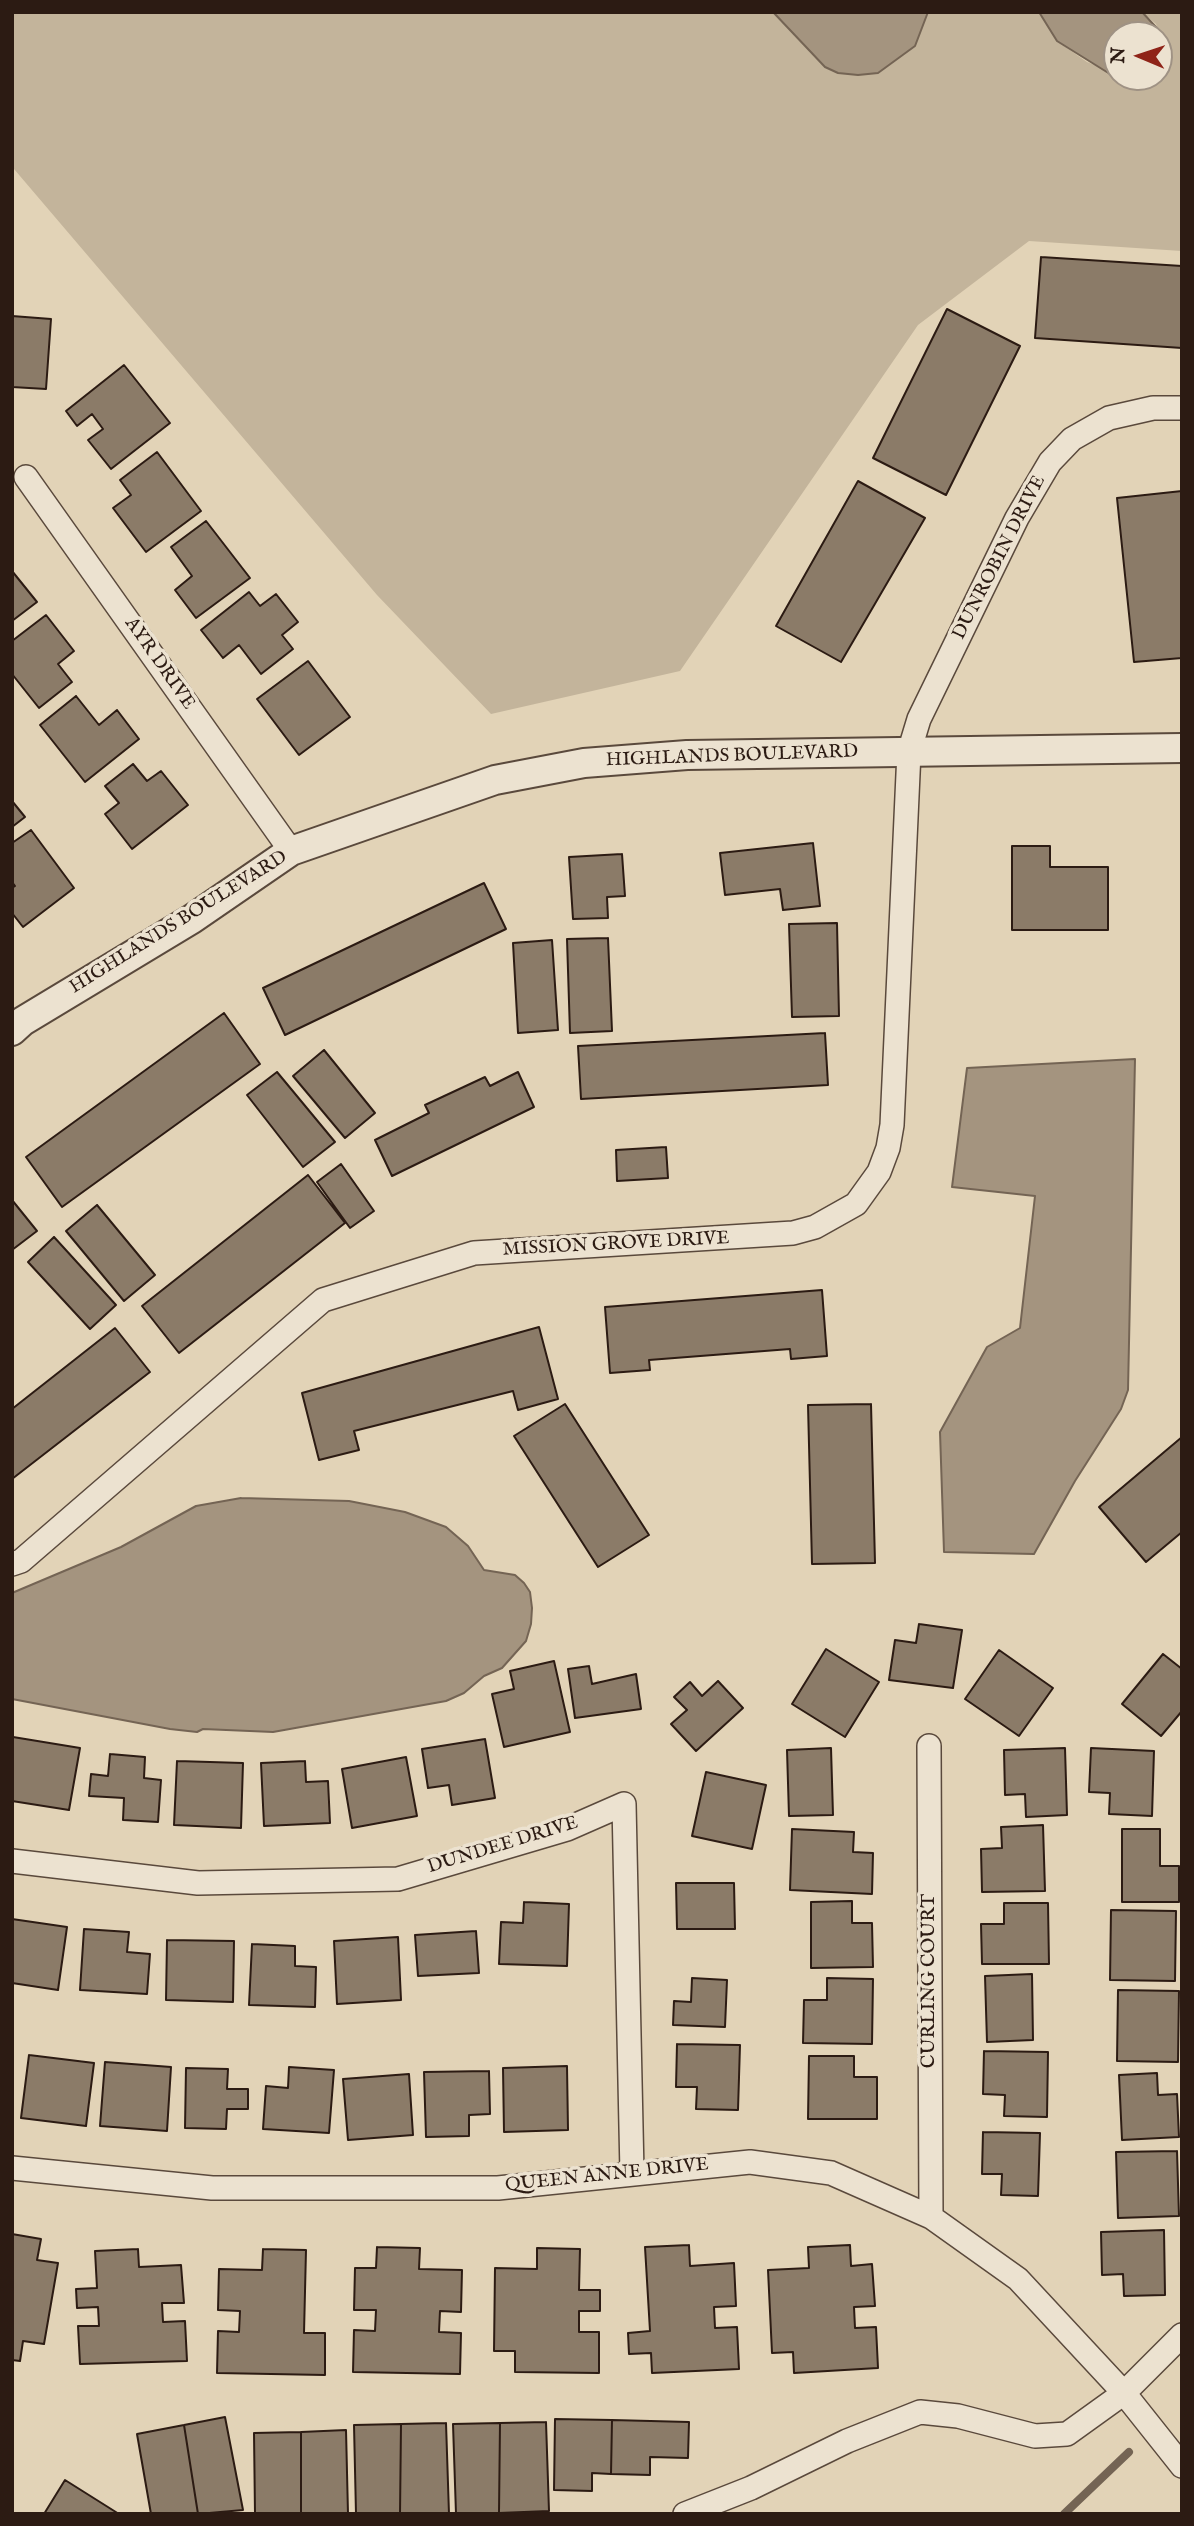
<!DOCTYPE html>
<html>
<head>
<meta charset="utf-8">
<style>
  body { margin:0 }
  #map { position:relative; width:1194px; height:2526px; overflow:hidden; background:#e2d3b7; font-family:"IM FELL English",serif }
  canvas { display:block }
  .frame { position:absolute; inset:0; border:14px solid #2c1b13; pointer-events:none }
  .north { position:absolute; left:1103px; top:21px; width:70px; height:70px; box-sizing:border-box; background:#ece2d0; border:2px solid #9f9284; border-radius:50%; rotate:272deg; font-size:19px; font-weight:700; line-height:28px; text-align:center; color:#2c1b13 }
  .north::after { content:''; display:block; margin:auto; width:24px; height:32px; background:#8f2418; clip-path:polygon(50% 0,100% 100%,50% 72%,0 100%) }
</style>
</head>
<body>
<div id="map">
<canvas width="1194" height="2526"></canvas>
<div class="frame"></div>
<div class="north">N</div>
</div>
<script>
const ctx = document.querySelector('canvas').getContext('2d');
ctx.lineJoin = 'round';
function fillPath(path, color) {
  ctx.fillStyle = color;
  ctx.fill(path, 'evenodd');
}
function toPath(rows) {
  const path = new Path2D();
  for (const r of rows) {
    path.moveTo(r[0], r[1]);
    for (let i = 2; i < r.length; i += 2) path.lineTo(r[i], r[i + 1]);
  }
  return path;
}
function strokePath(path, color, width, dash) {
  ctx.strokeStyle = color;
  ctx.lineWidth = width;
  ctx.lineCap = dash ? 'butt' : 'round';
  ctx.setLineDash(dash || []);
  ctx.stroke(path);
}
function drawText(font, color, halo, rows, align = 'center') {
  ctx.font = font + ' "IM FELL English",serif';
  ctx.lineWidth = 7;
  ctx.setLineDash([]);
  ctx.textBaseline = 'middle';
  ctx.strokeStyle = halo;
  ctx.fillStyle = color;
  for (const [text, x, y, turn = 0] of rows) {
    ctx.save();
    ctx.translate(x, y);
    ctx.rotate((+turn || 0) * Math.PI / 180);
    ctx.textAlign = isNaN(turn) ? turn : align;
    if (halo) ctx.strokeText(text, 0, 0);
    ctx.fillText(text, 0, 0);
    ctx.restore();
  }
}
const green = toPath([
  [12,12,773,12,825,67,878,73,915,46,928,12,1039,12,1057,41,1087,62,1117,74,1117,77,1159,77,1159,66,1167,55,1156,24,1142,12,1182,12,1182,251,1029,241,918,325,680,671,491,714,377,595,14,169]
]);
const water = toPath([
  [773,12,928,12,915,46,878,73,858,75,838,73,825,67,773,12],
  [1039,12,1142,12,1166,38,1167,55,1159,66,1159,35,1117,35,1117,74,1110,74,1057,41,1039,12],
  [1135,1059,1128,1390,1121,1409,1075,1481,1034,1554,944,1552,940,1432,987,1347,1020,1328,1035,1196,952,1187,967,1068,1135,1059],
  [241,1498,349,1501,405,1512,446,1527,468,1546,484,1570,515,1575,524,1583,530,1592,532,1608,531,1624,526,1641,502,1668,484,1676,464,1693,446,1701,273,1732,203,1729,197,1732,170,1729,12,1699,12,1593,121,1547,196,1506,241,1498]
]);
const stream = toPath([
  [1064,2514,1129,2452]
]);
const building = toPath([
  [1041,257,1182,266,1182,348,1035,338,1041,257],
  [947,309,1020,346,946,495,873,458,947,309],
  [12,316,51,319,46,389,12,387,12,316],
  [124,365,170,423,111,469,88,440,103,429,92,414,77,426,66,411,124,365],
  [157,452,201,511,146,552,113,508,131,495,120,480,157,452],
  [858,481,925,518,841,662,776,626,858,481],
  [1182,491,1182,658,1134,662,1117,498,1182,491],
  [206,521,250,578,196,618,175,590,192,576,171,547,206,521],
  [12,571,37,602,12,621,12,571],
  [249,592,260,606,276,594,298,622,282,635,293,649,261,674,239,645,223,658,201,630,249,592],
  [46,615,74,651,58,664,72,682,39,708,12,674,12,641,46,615],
  [308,661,350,717,299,755,257,699,308,661],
  [76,696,99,725,117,710,139,739,85,782,40,725,76,696],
  [133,764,147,781,161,771,188,805,132,849,105,814,119,803,105,786,133,764],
  [12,801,25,817,12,827,12,801],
  [31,830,74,888,23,927,12,913,12,888,15,886,12,882,12,843,31,830],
  [813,843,820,906,783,910,780,889,725,895,720,853,813,843],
  [1012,846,1050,846,1050,867,1108,867,1108,930,1012,930,1012,846],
  [622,854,625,896,607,897,608,918,573,919,569,857,622,854],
  [484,883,506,929,285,1035,263,988,484,883],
  [837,923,839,1016,792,1017,789,924,837,923],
  [608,938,612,1031,570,1033,567,939,608,938],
  [552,940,558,1030,518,1033,513,943,552,940],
  [224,1013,260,1064,62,1207,26,1157,224,1013],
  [825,1033,828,1085,581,1099,578,1046,825,1033],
  [324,1050,375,1113,345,1138,293,1076,324,1050],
  [277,1072,335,1142,303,1167,247,1095,277,1072],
  [518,1072,534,1107,392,1176,375,1140,429,1113,425,1105,485,1077,490,1086,518,1072],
  [666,1147,668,1178,617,1181,616,1150,666,1147],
  [341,1164,374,1211,350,1228,317,1182,341,1164],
  [308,1175,345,1223,179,1353,142,1306,308,1175],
  [12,1200,37,1231,12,1250,12,1200],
  [97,1205,155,1275,124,1301,66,1231,97,1205],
  [54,1237,116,1305,90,1329,28,1262,54,1237],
  [822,1290,827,1356,791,1359,790,1349,649,1360,650,1370,610,1373,605,1307,822,1290],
  [539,1327,558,1399,518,1410,513,1391,354,1431,359,1450,319,1460,302,1393,539,1327],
  [115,1328,150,1372,12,1479,12,1409,115,1328],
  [565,1404,649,1535,598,1567,514,1436,565,1404],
  [871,1404,875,1563,812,1564,808,1405,871,1404],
  [1182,1437,1182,1532,1146,1562,1099,1507,1182,1437],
  [919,1624,962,1630,953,1688,889,1680,895,1640,916,1643,919,1624],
  [826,1649,879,1682,845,1737,792,1704,826,1649],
  [999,1650,1053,1688,1019,1736,965,1699,999,1650],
  [1163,1654,1182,1669,1182,1711,1161,1736,1122,1704,1163,1654],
  [554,1661,570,1732,504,1747,492,1694,514,1689,510,1671,554,1661],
  [589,1666,592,1684,636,1674,641,1709,575,1718,568,1669,589,1666],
  [718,1681,743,1708,696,1751,671,1724,687,1710,674,1697,690,1682,702,1696,718,1681],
  [13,1737,80,1748,69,1810,12,1801,13,1737],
  [485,1739,495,1798,452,1805,449,1785,428,1788,422,1749,485,1739],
  [831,1748,833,1815,789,1816,787,1750,831,1748],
  [1065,1748,1067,1815,1026,1817,1025,1794,1005,1795,1004,1750,1065,1748],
  [1091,1748,1154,1751,1152,1816,1109,1814,1110,1793,1089,1792,1091,1748],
  [110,1754,145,1757,144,1778,161,1780,158,1822,123,1820,124,1798,89,1796,91,1774,108,1776,110,1754],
  [406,1757,417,1816,352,1828,342,1769,406,1757],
  [177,1761,243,1763,241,1828,174,1825,177,1761],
  [305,1761,306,1782,328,1781,330,1823,264,1826,261,1763,305,1761],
  [706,1772,766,1785,752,1849,692,1836,706,1772],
  [1043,1825,1045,1891,982,1892,981,1849,1002,1848,1001,1827,1043,1825],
  [792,1829,854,1832,853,1852,873,1853,872,1894,790,1890,792,1829],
  [1122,1829,1160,1829,1160,1866,1179,1866,1179,1902,1122,1902,1122,1829],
  [676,1883,734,1883,735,1929,677,1929,676,1883],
  [852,1901,852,1923,872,1923,873,1967,811,1968,811,1902,852,1901],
  [524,1902,569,1904,567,1966,499,1964,501,1922,523,1923,524,1902],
  [1004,1903,1048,1903,1049,1964,982,1964,981,1924,1004,1924,1004,1903],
  [1111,1910,1176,1911,1175,1981,1110,1980,1111,1910],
  [12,1919,67,1927,58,1990,12,1983,12,1919],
  [84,1929,129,1932,127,1952,150,1954,147,1994,80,1990,84,1929],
  [476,1931,479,1973,418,1976,415,1935,476,1931],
  [398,1937,401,2000,337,2004,334,1941,398,1937],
  [167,1940,234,1941,233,2002,166,2000,167,1940],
  [252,1944,295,1946,295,1966,316,1967,315,2007,249,2005,252,1944],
  [1032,1974,1033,2040,987,2042,985,1976,1032,1974],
  [692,1978,727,1980,725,2027,673,2025,674,2001,691,2002,692,1978],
  [827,1978,873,1979,872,2044,803,2043,804,2000,827,2000,827,1978],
  [1118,1990,1179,1991,1178,2062,1117,2061,1118,1990],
  [677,2044,740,2045,738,2110,696,2109,697,2087,676,2087,677,2044],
  [984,2051,1048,2052,1047,2117,1004,2116,1005,2095,983,2094,984,2051],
  [29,2055,94,2063,86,2126,21,2118,29,2055],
  [809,2056,854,2056,854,2077,877,2077,877,2119,808,2119,809,2056],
  [105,2062,171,2067,167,2131,100,2126,105,2062],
  [567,2066,568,2130,504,2132,503,2068,567,2066],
  [289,2067,334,2070,329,2133,263,2129,266,2086,288,2088,289,2067],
  [186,2068,228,2069,227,2089,248,2089,248,2109,227,2109,226,2129,185,2128,186,2068],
  [489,2071,490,2114,469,2115,469,2136,426,2137,424,2072,489,2071],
  [1157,2073,1158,2095,1177,2094,1179,2137,1122,2140,1119,2075,1157,2073],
  [409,2074,413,2135,348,2140,343,2079,409,2074],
  [983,2132,1040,2133,1038,2196,1001,2195,1002,2174,982,2174,983,2132],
  [1177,2151,1179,2216,1118,2218,1116,2152,1177,2151],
  [1164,2230,1165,2295,1124,2296,1123,2274,1102,2275,1101,2232,1164,2230],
  [12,2234,41,2239,37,2260,58,2263,44,2344,23,2341,20,2361,12,2360,12,2234],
  [689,2245,690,2266,734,2263,736,2306,714,2307,715,2328,737,2327,739,2369,652,2373,651,2353,629,2354,628,2333,650,2331,645,2247,689,2245],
  [850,2245,851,2266,872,2264,875,2306,854,2307,855,2328,876,2327,878,2368,794,2373,793,2352,772,2353,768,2270,809,2268,808,2247,850,2245],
  [377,2247,420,2248,419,2269,462,2270,461,2312,440,2311,439,2332,461,2333,460,2374,353,2372,354,2330,375,2331,376,2310,354,2310,355,2268,376,2268,377,2247],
  [537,2248,580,2249,579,2290,600,2290,600,2311,579,2311,579,2332,599,2332,599,2373,515,2372,515,2351,494,2351,495,2268,537,2269,537,2248],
  [138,2249,139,2267,181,2265,184,2303,162,2303,163,2322,185,2321,187,2361,80,2364,78,2326,99,2326,98,2307,77,2308,76,2289,97,2288,95,2251,138,2249],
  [263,2249,306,2250,304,2333,325,2333,325,2375,217,2373,218,2331,239,2332,240,2311,218,2310,219,2269,262,2270,263,2249],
  [225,2417,243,2510,198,2514,184,2425,225,2417],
  [555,2419,612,2420,611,2474,592,2473,592,2491,554,2490,555,2419],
  [612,2420,689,2422,688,2458,650,2457,650,2475,611,2474,612,2420],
  [546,2422,549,2511,499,2513,500,2423,546,2422],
  [446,2423,449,2514,400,2514,401,2424,446,2423],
  [500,2423,499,2513,456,2514,453,2424,500,2423],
  [401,2424,400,2514,356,2514,354,2425,401,2424],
  [184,2425,198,2514,151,2514,137,2434,184,2425],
  [346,2430,348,2514,301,2514,301,2432,346,2430],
  [301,2432,301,2514,255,2514,254,2433,301,2432],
  [65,2480,119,2514,44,2514,65,2480]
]);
const minor = toPath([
  [26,477,291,851],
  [12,1564,21,1561,323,1300,474,1253,793,1233,815,1227,856,1204,879,1172,888,1148,892,1125,909,752,919,719,1017,518,1050,462,1072,439,1109,418,1153,408,1182,408],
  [929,1746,931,2217],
  [12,1861,198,1883,398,1879,567,1829,624,1804,632,2173],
  [12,2168,212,2188,498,2188,750,2162,831,2173,931,2217,1018,2279,1124,2393,1182,2466],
  [685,2514,751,2488,847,2441,920,2412,958,2416,1035,2436,1067,2434,1124,2393,1182,2335]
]);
const tertiary = toPath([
  [12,1031,23,1021,192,919,291,851,495,780,584,763,687,755,1182,748]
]);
const streetNames = [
  ["DUNROBIN DRIVE",1000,558,-63],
  ["AYR DRIVE",159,664,55],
  ["HIGHLANDS BOULEVARD",732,757,-2],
  ["HIGHLANDS BOULEVARD",179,923,-32],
  ["MISSION GROVE DRIVE",616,1245,-3],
  ["DUNDEE DRIVE",503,1846,-17],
  ["CURLING COURT",930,1981,-90],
  ["QUEEN ANNE DRIVE",607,2176,-6]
];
fillPath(green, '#c3b49b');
fillPath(water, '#a4947f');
strokePath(water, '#746454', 2);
strokePath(stream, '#746454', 8);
fillPath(building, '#8b7b68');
strokePath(building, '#2c1b13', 2);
strokePath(minor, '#5a493c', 26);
strokePath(tertiary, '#5a493c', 32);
strokePath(minor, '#ece2d0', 23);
strokePath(tertiary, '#ece2d0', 28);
drawText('19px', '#2c1b13', '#ece2d0', streetNames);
</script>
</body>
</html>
